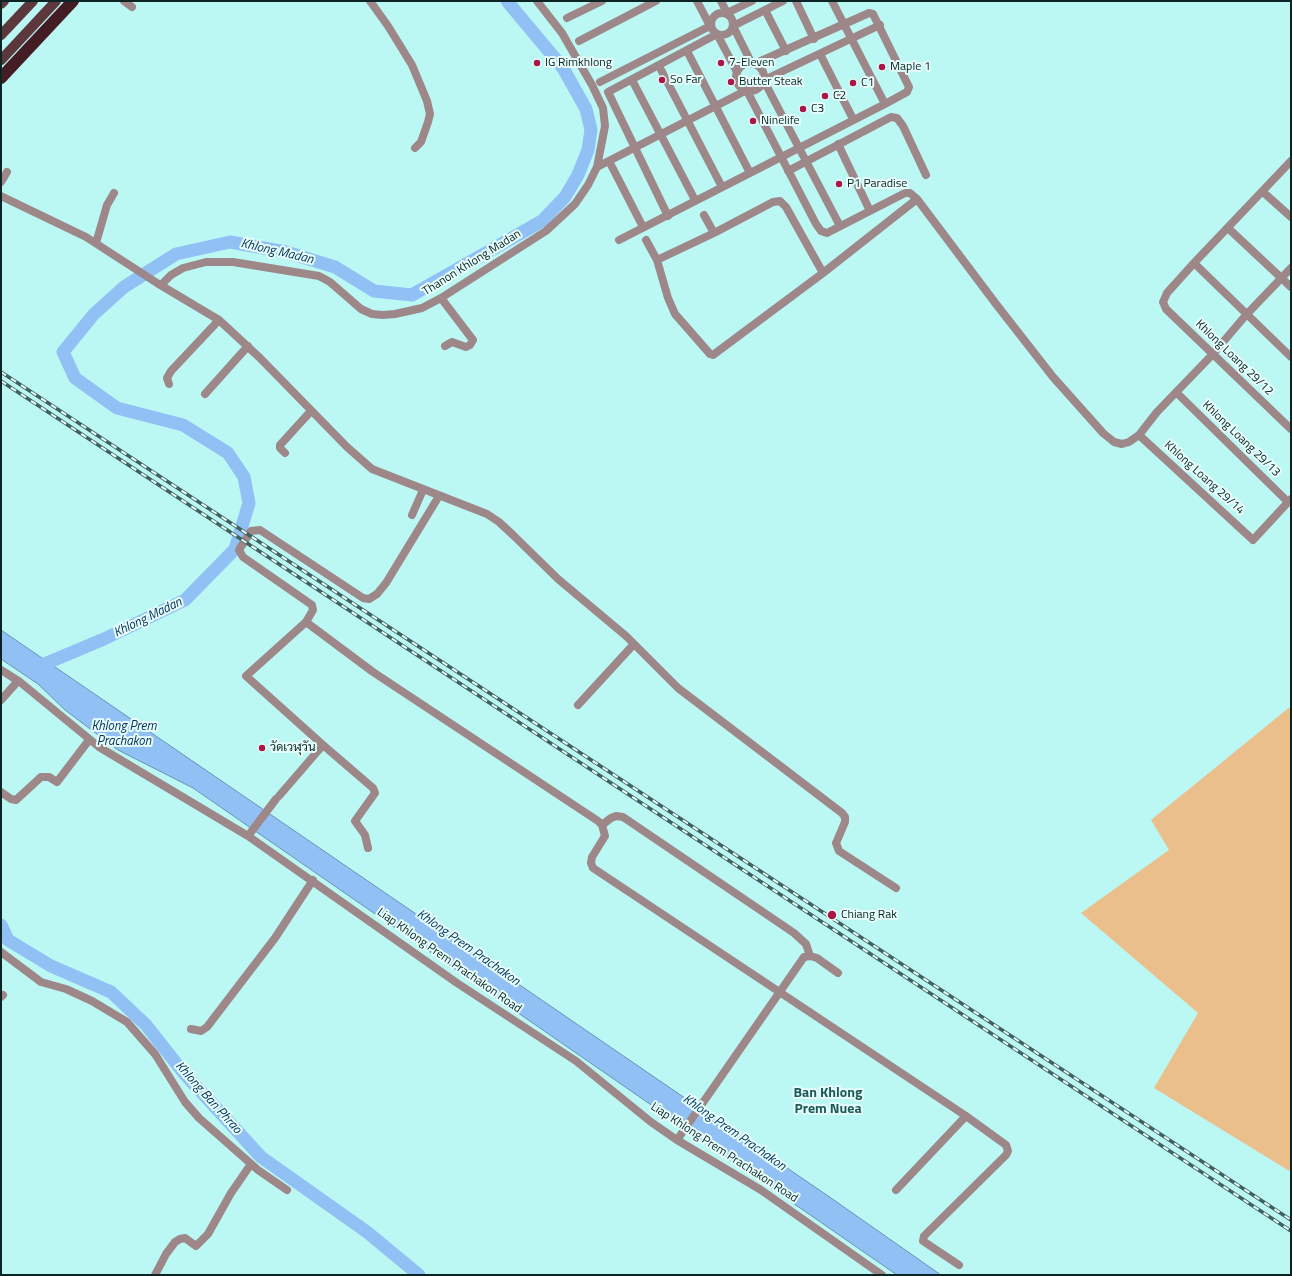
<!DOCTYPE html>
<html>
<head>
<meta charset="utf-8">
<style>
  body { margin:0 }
  #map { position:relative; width:1292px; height:1276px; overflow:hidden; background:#bbf8f4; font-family:"Titillium Web",sans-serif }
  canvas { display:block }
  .frame { position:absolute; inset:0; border:2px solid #0c2423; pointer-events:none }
</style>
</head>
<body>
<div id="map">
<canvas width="1292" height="1276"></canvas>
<div class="frame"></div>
</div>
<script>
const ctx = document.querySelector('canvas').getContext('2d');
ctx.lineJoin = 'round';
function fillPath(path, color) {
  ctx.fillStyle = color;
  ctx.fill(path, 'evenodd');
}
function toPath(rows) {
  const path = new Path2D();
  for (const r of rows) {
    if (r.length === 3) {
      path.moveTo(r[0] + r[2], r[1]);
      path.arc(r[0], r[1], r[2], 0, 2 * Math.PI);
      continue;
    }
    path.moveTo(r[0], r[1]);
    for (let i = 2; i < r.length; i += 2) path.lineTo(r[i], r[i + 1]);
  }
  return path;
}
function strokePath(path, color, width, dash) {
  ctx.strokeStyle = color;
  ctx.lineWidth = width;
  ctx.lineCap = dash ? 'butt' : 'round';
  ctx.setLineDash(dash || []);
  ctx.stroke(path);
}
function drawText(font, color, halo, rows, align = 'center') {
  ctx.font = font + ' "Titillium Web",Sarabun,sans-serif';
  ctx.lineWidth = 4;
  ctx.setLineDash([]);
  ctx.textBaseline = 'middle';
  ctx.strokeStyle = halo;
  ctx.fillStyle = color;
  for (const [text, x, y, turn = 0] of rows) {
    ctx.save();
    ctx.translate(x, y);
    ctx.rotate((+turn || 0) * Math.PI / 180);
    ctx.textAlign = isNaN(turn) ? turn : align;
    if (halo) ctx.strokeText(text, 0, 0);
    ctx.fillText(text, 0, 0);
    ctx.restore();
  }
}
const green = toPath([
  [1291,706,1291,1172,1154,1088,1198,1013,1081,913,1169,850,1151,820]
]);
const water = toPath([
  [1,630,831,1198,941,1275,897,1275,193,788,118,750,65,710,38,684,1,659,1,630]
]);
const river = toPath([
  [35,668,104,639,185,600,235,549,249,503,244,477,228,453,183,425,117,408,75,378,63,352,94,314,124,287,176,254,230,242,286,252,335,267,374,291,412,295,542,221,565,197,578,175,588,150,591,130,586,109,563,68,507,1],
  [1,925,8,940,51,966,111,992,146,1025,183,1072,261,1157,367,1232,419,1275]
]);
const minor = toPath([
  [124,1,132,7],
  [370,1,388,26,412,65,427,101,430,114,428,122,421,142,415,148],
  [721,1,727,13,752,1],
  [796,1,814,39],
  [832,1,885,104],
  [765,10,786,51],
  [722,24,11],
  [567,18,602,1],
  [579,41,656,1],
  [687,51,750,173],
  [820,54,853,119],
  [750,77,14],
  [752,64,733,26,783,1],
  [659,66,722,187],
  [632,80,695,200],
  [764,80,880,25],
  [764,81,840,226],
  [600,82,710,26,697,1],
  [747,91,816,224,821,231,827,233,905,193,910,193,917,199,996,304,1053,377,1103,433,1114,442,1122,444,1129,442,1139,435,1157,412,1212,355,1246,315,1291,268],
  [838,144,870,211],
  [609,161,643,227],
  [1291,161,1194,263,1167,293,1163,302,1166,309,1291,429],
  [597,167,745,91],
  [788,171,891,117,897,118,903,126,926,175],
  [1,182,7,172],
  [1263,192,1291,217],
  [1,196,86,237,157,283,219,320,260,358,347,447,372,469,487,514,499,522,513,535,558,579,626,636,678,688,842,813,845,817,845,822,836,843,839,851,896,888],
  [704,215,714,233,773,202,780,201,786,207,823,273,713,355,710,354,675,314,668,298,657,260,714,233],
  [668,216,608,92,717,34,737,72],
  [1228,228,1291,287],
  [619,240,885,104,907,92,909,87,873,14,869,13,754,64],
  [646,240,657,260],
  [96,243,107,205,114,193],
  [1194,263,1291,357],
  [823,273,917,199],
  [161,285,171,275,183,268,206,262,233,262,319,276,330,282,361,309,372,314,383,315,395,314,422,308,441,298,546,231,575,204,588,185,597,167,605,126,603,108,592,85,562,33,537,1],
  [441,298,473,340,470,345,466,347,452,342,445,346],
  [169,384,167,378,171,371,219,320],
  [1177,393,1288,502],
  [205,394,248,346],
  [1139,435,1253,540,1291,499],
  [285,453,280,448,280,445,311,411],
  [412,515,423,490],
  [306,622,373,672,598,821,602,825,605,836,592,857,591,863,593,868,966,1116,1006,1145,1008,1151,1006,1155,924,1236,923,1241,959,1265],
  [1,670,20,682,99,747,248,836,457,983,576,1061,651,1122,677,1140,761,1190,882,1275],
  [1,700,18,681],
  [578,705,634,644],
  [323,745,373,788,375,793,355,821,365,835,368,848],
  [1,792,11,799,16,800,41,777,49,777,57,782,89,740],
  [279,796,323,745,246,676,306,622,313,610,312,605,243,557,239,550,251,531,260,530,363,598,369,599,377,594,386,583,439,496],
  [602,825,611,818,616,816,623,817,794,933,806,944,810,956],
  [248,836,276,799],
  [1,952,41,982,66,989,92,1001,127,1022,155,1054,185,1102,199,1118,258,1170,287,1190],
  [1,997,3,995],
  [191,1029,201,1031,207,1027,275,938,313,880],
  [677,1140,804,957,810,956,817,958,838,973],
  [896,1190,966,1116],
  [155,1275,166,1254,175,1242,180,1239,185,1238,196,1246,208,1234,231,1193,251,1164]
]);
const major = toPath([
  [1,4,4,1],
  [1,35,33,1],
  [1,60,56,1]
]);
const highway = toPath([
  [1,78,73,1]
]);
const rail = toPath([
  [1,372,1291,1220],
  [1,381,1291,1231]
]);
const markers = [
  [537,63,4,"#aa1645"],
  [721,63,4,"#aa1645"],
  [882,67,4,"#aa1645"],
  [662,80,4,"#aa1645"],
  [731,82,4,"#aa1645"],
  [853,83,4,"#aa1645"],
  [825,96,4,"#aa1645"],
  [803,109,4,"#aa1645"],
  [753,121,4,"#aa1645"],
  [839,184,4,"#aa1645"],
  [262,748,4,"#aa1645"],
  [832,915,5,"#aa1645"]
];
const poiNames = [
  ["IG Rimkhlong",545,63],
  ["7-Eleven",729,63],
  ["Maple 1",890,67],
  ["So Far",670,80],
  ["Butter Steak",739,82],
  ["C1",861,83],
  ["C2",833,96],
  ["C3",811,109],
  ["Ninelife",761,121],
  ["P1 Paradise",847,184],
  ["วัดเวฬุวัน",270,748],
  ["Chiang Rak",841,915]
];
const streetNames = [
  ["Thanon Khlong Madan",472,263,-32],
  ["Khlong Loang 29/12",1234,358,44],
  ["Khlong Loang 29/13",1241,439,44],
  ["Khlong Loang 29/14",1204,478,42],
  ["Liap Khlong Prem Prachakon Road",449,961,35],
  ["Liap Khlong Prem Prachakon Road",724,1153,33]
];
const waterNames = [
  ["Khlong Madan",277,252,13],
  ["Khlong Madan",148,618,-26],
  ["Khlong Prem",124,727],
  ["Prachakon",124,742],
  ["Khlong Prem Prachakon",468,948,35],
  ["Khlong Ban Phrao",208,1098,48],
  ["Khlong Prem Prachakon",734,1133,35]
];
const quarterNames = [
  ["Ban Khlong",828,1094],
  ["Prem Nuea",828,1110]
];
fillPath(green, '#ebbf8b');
fillPath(water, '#91c1f4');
strokePath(water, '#6992b5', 1);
strokePath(river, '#91c1f4', 13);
strokePath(minor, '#9d8789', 8);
strokePath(major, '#5c383d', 10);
strokePath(highway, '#441c23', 12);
strokePath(rail, '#3f6260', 3.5);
strokePath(rail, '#e6fdfb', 2, [6]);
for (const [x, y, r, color] of markers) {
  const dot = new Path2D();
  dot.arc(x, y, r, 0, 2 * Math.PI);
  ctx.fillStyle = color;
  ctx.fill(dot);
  strokePath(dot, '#e6fdfb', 1.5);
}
drawText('12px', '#0c2423', '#e6fdfb', poiNames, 'left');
drawText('12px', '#0c2423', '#e6fdfb', streetNames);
drawText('italic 13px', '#023057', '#e6fdfb', waterNames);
drawText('bold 14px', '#1e5a57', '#e6fdfb', quarterNames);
</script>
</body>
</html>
